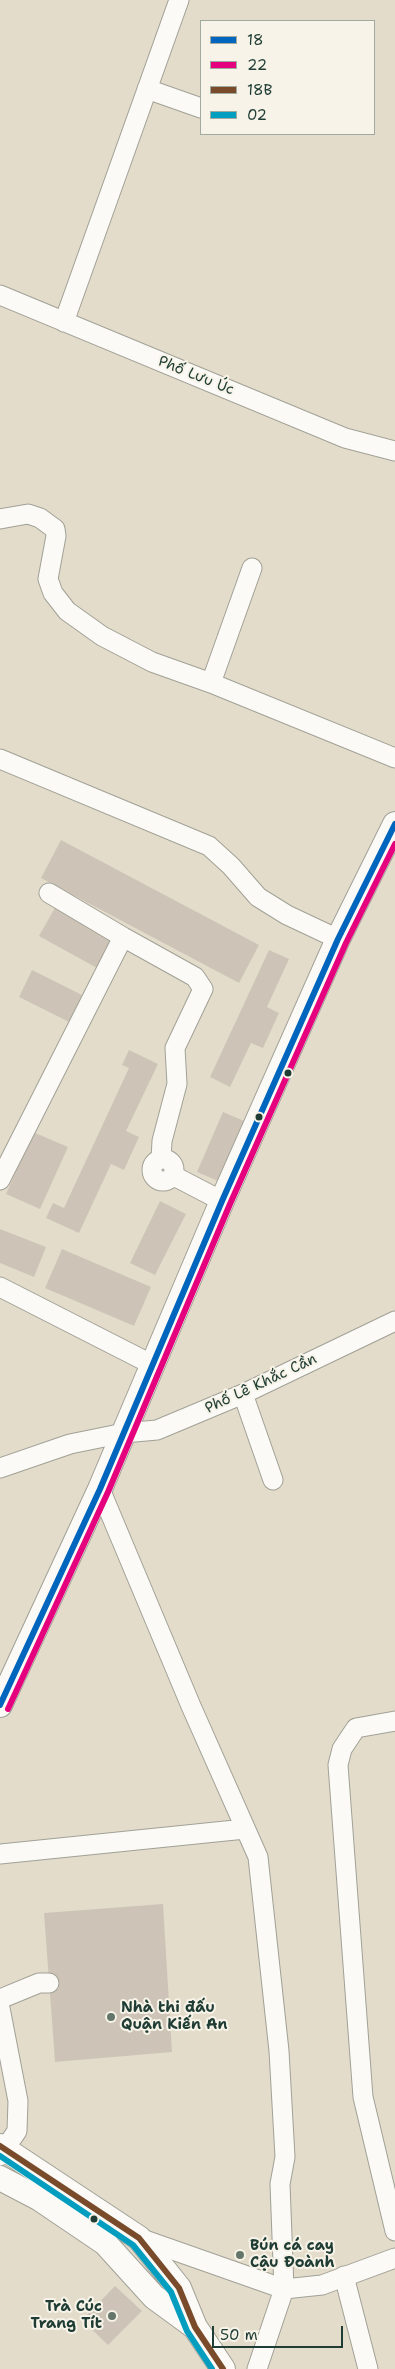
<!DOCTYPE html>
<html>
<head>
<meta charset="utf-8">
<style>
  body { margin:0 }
  #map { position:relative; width:395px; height:2369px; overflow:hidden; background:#e3dccb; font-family:"Shantell Sans",sans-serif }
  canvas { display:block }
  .legend { position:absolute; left:200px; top:20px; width:175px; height:115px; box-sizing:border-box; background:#f7f3e8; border:1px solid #a1aaa0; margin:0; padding:6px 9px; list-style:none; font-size:15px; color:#1f3d34 }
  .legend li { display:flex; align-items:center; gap:10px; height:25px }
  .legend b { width:25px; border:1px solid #a1aaa0 }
  .scale { position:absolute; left:212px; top:2326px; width:131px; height:22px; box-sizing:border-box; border:2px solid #1f3d34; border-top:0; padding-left:6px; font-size:15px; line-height:18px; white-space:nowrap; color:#1f3d34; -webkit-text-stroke:4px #f7f3e8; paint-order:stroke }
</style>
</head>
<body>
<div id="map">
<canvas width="395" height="2369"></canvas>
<ul class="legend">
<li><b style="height:6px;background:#0065bd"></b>18</li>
<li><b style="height:6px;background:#e5007d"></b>22</li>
<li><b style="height:6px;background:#7a4b2a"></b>18B</li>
<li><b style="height:6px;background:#039ebf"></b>02</li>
</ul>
<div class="scale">50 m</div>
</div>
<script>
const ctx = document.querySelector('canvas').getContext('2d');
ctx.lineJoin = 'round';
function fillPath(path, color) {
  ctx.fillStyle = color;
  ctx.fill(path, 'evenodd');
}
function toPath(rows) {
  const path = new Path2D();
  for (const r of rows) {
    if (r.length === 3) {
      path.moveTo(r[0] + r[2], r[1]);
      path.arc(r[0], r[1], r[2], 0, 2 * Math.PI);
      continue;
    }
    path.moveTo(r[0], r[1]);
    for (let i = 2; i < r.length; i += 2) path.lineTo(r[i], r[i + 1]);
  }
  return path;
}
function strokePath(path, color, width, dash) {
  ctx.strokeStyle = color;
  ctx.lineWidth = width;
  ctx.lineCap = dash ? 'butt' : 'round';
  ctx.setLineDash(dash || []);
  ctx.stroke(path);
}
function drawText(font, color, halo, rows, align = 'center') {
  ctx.font = font + ' "Shantell Sans",sans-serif';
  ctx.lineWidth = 4;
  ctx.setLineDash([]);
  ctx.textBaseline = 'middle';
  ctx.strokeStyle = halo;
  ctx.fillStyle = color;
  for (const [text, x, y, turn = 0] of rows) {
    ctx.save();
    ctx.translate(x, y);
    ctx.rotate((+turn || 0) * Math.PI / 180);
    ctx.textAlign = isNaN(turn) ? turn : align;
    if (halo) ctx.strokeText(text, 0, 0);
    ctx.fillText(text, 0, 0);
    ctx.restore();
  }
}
const building = toPath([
  [61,840,259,945,239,983,41,878],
  [56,906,114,938,97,968,39,936],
  [269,950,289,959,267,1007,279,1013,263,1048,251,1043,230,1087,210,1077],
  [32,970,82,995,69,1022,19,997],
  [129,1050,158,1064,126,1131,139,1137,124,1170,111,1164,79,1233,46,1218,53,1203,64,1208,129,1068,122,1065],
  [223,1112,244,1121,218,1181,197,1172],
  [33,1132,68,1147,40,1209,6,1194],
  [160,1201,186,1214,155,1275,130,1263],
  [0,1229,46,1247,34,1277,0,1263],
  [62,1249,151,1287,134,1326,45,1288],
  [163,1904,172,2052,55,2062,44,1913],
  [115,2286,142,2311,108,2345,82,2320]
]);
const minor = toPath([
  [147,89,201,108],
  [0,295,345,438,395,451],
  [64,322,179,0],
  [0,519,28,514,40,518,55,529,56,536,48,579,53,593,67,611,102,636,152,662,211,683,395,758],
  [211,683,252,568],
  [0,759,209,846,231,866,258,897,287,915,338,939],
  [49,893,123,937],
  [163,1170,11],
  [174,1176,222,1201],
  [0,1180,123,937,195,977,203,989,175,1048,177,1084,162,1141,161,1159],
  [0,1287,153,1365],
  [243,1394,273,1480],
  [0,1468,70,1444,124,1433,157,1430,243,1394,395,1321],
  [100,1489,191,1706,258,1857,279,2051,285,2157,280,2184,284,2289,257,2369],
  [395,1721,356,1728,342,1749,338,1765,363,2097,395,2231],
  [0,1854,245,1829],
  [0,1999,39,1983,49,1983],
  [0,2008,18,2101,17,2131,0,2156],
  [139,2238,284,2289,322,2285,395,2258],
  [344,2276,368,2369]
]);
const major = toPath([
  [0,1705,100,1489,222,1201,338,939,395,824],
  [0,2146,139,2238,179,2288,195,2327,223,2369],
  [0,2178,40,2199,105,2243,154,2297,195,2327]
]);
const bus1 = toPath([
  [0,1705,100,1489,222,1201,338,939,395,824]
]);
const bus2 = toPath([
  [8,1709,108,1492,230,1204,346,943,395,844]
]);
const bus3 = toPath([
  [0,2146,139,2238,179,2288,195,2327,223,2369]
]);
const bus4 = toPath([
  [0,2156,133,2245,171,2292,187,2331,212,2369]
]);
const markers = [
  [288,1073,4.5,"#1f3d34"],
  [259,1117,4.5,"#1f3d34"],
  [111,2017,5,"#647569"],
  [94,2219,4.5,"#1f3d34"],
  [240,2255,5,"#647569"],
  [112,2316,5,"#647569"]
];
const streetNames = [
  ["Phố Lưu Úc",196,376,22],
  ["Phố Lê Khắc Cần",261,1384,-25]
];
const poiNames = [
  ["Nhà thi đấu",121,2008],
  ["Quận Kiến An",121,2025],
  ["Bún cá cay",250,2246],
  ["Cậu Đoành",250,2263],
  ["Trà Cúc",102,2307,"right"],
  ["Trang Tít",102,2324,"right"]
];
fillPath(building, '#cdc4b7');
strokePath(minor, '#a1a196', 21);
strokePath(major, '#a1a196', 26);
strokePath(minor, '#fbfaf7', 19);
strokePath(major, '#fbfaf7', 24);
strokePath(bus1, '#0065bd', 6);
strokePath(bus2, '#e5007d', 6);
strokePath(bus3, '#7a4b2a', 6);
strokePath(bus4, '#039ebf', 6);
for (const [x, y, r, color] of markers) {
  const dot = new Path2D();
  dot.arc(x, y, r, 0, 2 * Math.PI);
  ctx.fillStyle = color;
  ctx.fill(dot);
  strokePath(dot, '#f7f3e8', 2);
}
drawText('15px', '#1f3d34', '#f7f3e8', streetNames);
drawText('bold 15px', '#1f3d34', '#f7f3e8', poiNames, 'left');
</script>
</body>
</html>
